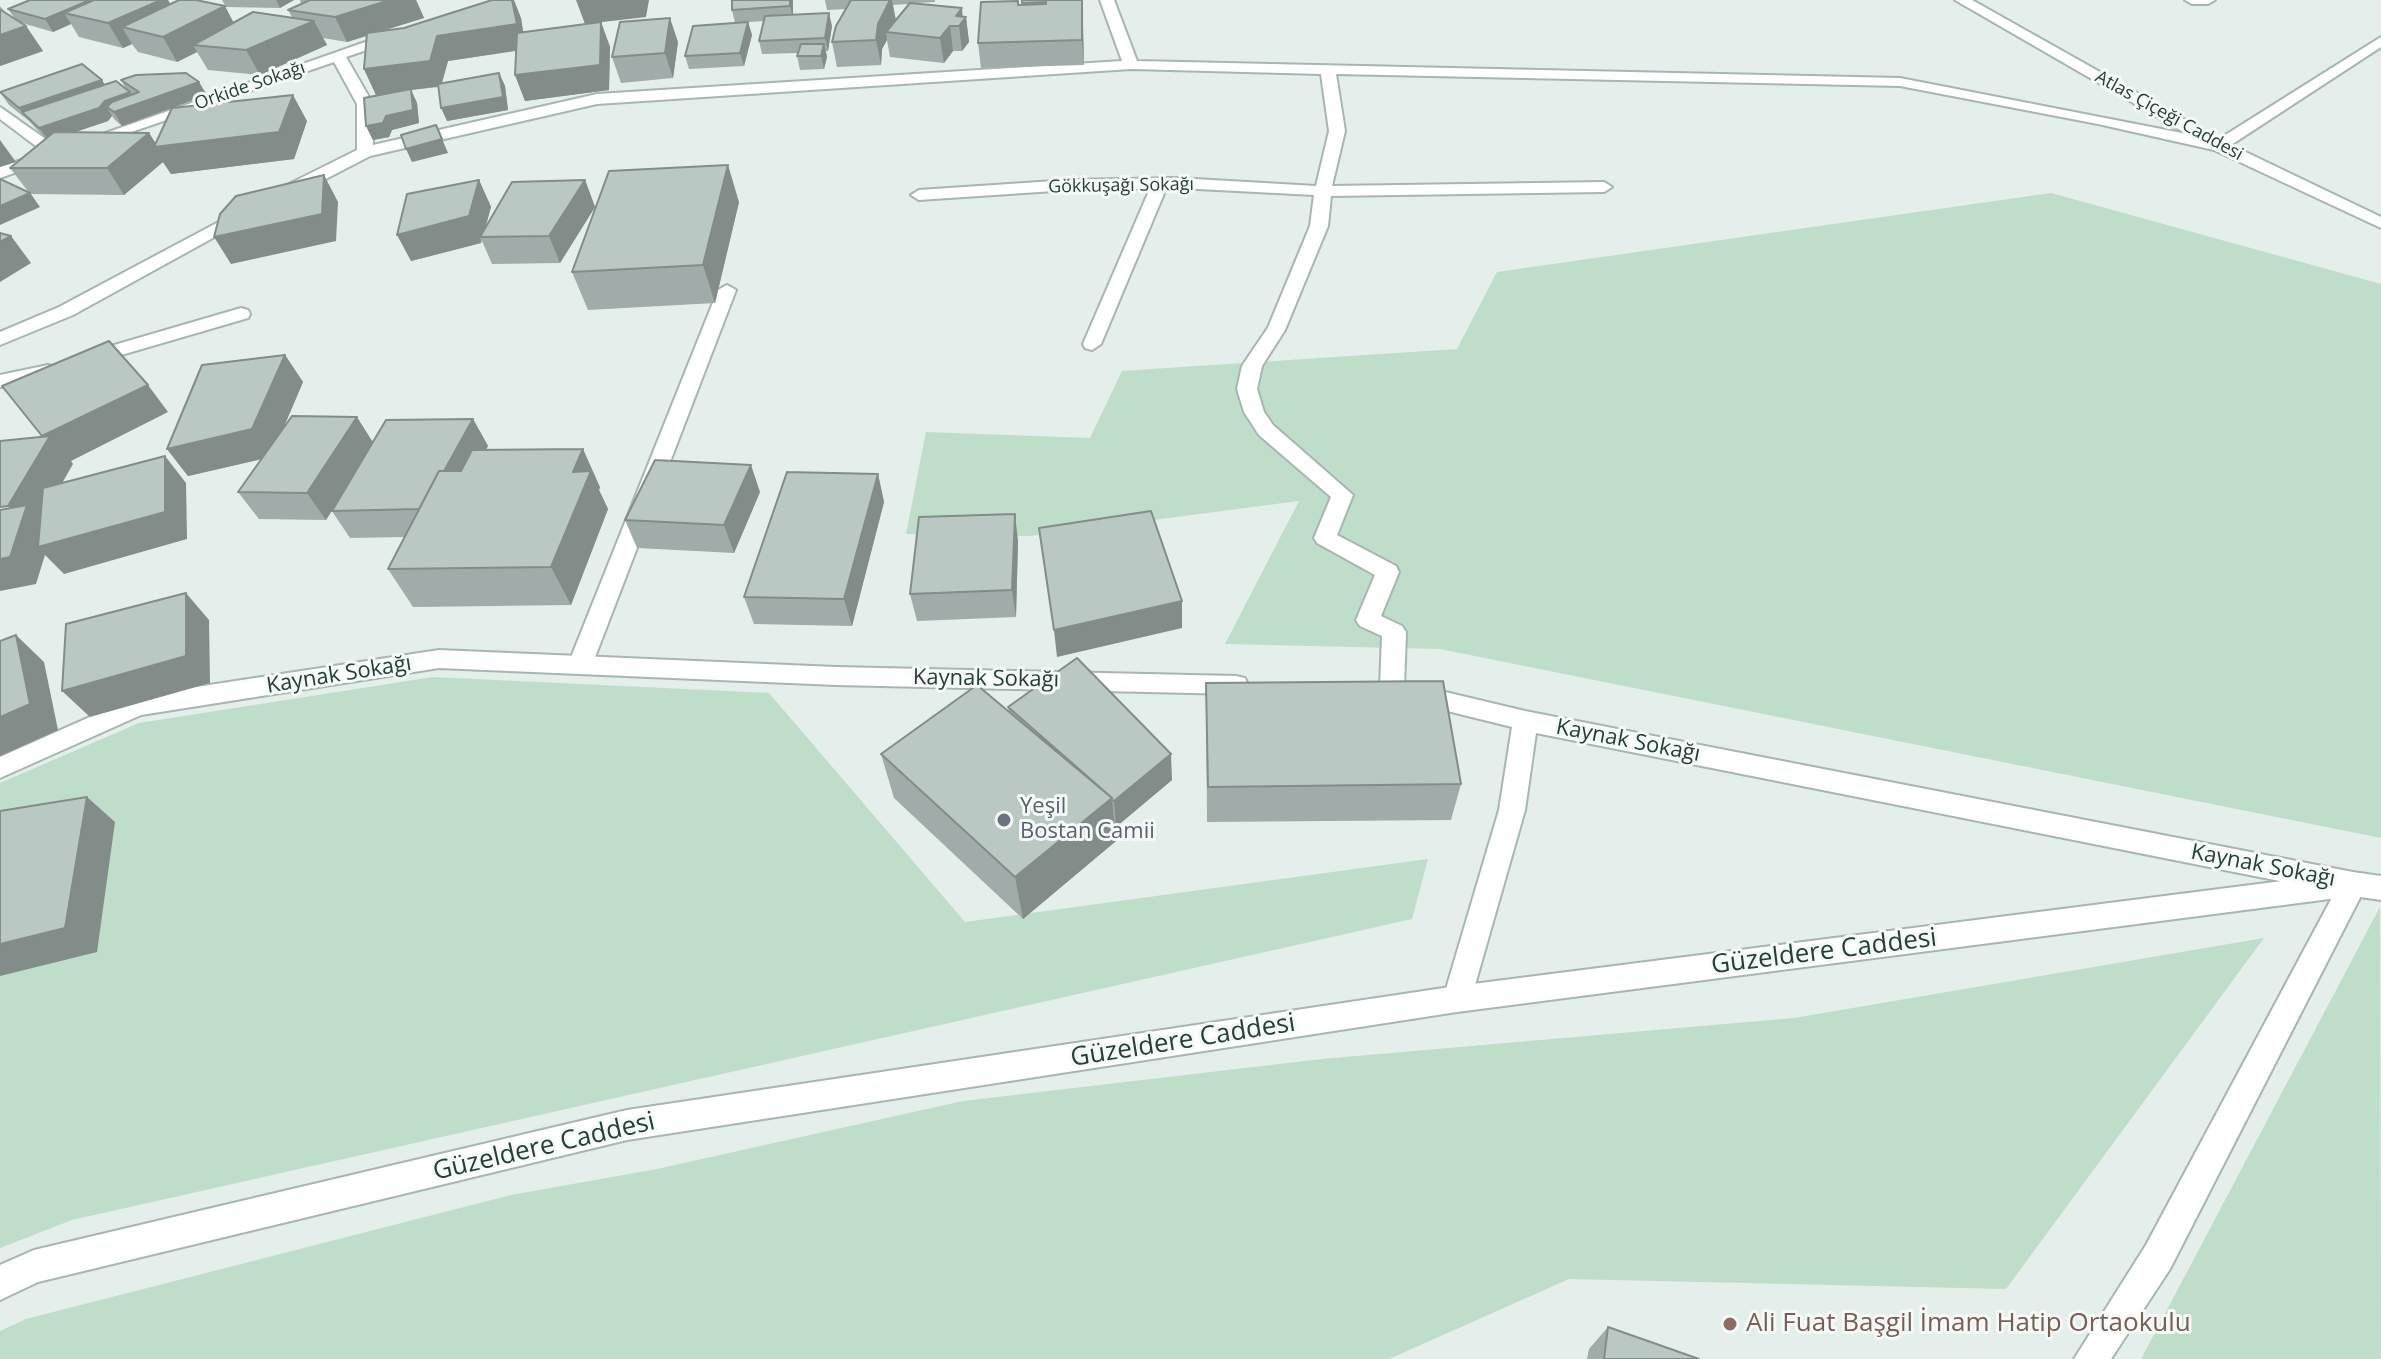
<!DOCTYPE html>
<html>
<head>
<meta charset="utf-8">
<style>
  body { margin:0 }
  canvas { display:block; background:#e4eeea }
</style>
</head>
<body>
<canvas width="2381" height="1359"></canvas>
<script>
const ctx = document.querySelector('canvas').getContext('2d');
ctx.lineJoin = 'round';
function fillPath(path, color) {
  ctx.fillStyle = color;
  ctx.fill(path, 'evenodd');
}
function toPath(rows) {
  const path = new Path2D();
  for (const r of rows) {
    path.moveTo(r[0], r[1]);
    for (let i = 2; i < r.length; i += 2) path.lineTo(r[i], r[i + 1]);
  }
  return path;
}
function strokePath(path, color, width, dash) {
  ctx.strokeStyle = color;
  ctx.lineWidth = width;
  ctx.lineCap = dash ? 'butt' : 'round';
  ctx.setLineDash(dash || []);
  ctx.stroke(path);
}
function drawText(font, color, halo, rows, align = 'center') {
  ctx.font = font + ' "Open Sans",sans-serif';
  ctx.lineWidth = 6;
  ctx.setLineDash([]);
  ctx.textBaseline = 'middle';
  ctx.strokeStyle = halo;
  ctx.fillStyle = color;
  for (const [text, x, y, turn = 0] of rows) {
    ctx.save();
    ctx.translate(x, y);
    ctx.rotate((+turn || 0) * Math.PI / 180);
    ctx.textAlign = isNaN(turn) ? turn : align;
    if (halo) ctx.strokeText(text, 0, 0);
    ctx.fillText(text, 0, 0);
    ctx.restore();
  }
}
const green = toPath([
  [2051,193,2381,284,2381,838,1440,649,1225,644,1299,501,1030,536,906,534,926,432,1090,438,1122,371,1457,349,1497,272],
  [433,677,769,693,965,922,1428,859,1412,919,72,1220,0,1248,0,783,139,723],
  [2380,907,2381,1359,2141,1359],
  [2264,938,2006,1289,1569,1279,1389,1359,0,1359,0,1331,26,1319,511,1195,657,1169,963,1101,1322,1059,1794,1018]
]);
const service = toPath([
  [1160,179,1168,184,1101,344,1092,350,1085,348,1083,344,1152,184,1160,179],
  [727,285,736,290,592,665,588,671,580,674,572,671,568,665,718,290,727,285]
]);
const pedestrian = toPath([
  [1276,324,1285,330,1262,366,1257,389,1264,412,1273,425,1353,495,1337,535,1396,566,1399,572,1381,616,1402,626,1406,632,1404,688,1401,695,1392,697,1383,695,1380,688,1382,636,1360,626,1356,620,1375,575,1317,543,1314,538,1331,497,1259,435,1244,412,1237,389,1242,366,1269,326,1276,324]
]);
const minor = toPath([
  [1100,0,1114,0,1137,61,1900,78,2187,134,1955,0,1972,0,2219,139,2381,37,2381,47,2231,145,2381,217,2381,228,2214,150,2098,124,1900,86,1336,74,1345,131,1332,186,1604,182,1612,187,1604,192,1331,196,1328,226,1285,330,1276,336,1267,330,1310,226,1314,195,1178,188,1069,190,919,200,911,195,919,190,1069,180,1178,178,1316,186,1329,131,1321,74,1131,69,597,104,370,156,293,196,281,196,279,192,281,188,357,150,357,104,334,62,91,146,85,148,77,143,394,32,401,36,399,39,346,57,373,104,373,145,597,94,1122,61,1100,0],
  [2185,0,2215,0,2208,4,2192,4,2185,0],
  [0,107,61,150,61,156,49,156,0,119,0,107],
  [39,154,47,159,45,162,0,178,0,167,39,154],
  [243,209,249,210,251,214,249,218,73,315,0,345,0,332,59,307,243,209],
  [241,308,248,310,250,314,248,318,87,365,77,359,80,355,241,308],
  [48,365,55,367,58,371,55,375,0,387,0,375,48,365],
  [439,650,836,667,1236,676,1245,678,1248,685,1245,692,1236,694,836,685,439,668,141,715,0,778,0,757,137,696,439,650],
  [1416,685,1525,711,2353,872,2363,876,2367,884,2170,1269,2111,1359,2074,1359,2146,1245,2335,892,1536,733,1525,810,1471,999,1467,1008,1457,1012,1447,1008,1443,999,1499,810,1512,727,1407,701,1404,694,1407,687,1416,685]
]);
const tertiary = toPath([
  [2353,872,2381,876,2381,900,2353,896,1457,1012,627,1140,38,1282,0,1300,0,1265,34,1250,627,1110,1457,986,2353,872]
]);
const wall = toPath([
  [30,0,168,0,170,4,233,22,292,17,288,10,301,4,300,0,416,0,424,18,380,31,521,18,523,33,601,22,610,47,609,90,525,101,515,75,516,51,448,61,442,83,499,73,505,86,508,110,447,121,439,87,411,90,417,103,419,123,392,130,389,137,373,140,366,126,395,92,376,95,364,69,366,36,347,42,323,38,327,45,260,75,208,70,197,52,177,62,138,52,132,44,123,48,79,37,71,24,53,32,22,23,26,26,43,51,0,66,0,6,4,11,15,19,8,9],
  [222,0,294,0,280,8,226,7],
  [793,0,793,14,832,26,828,51,826,51,827,57,824,69,800,70,797,56,798,53,762,54,759,41,764,21,735,23,732,10],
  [825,0,935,0,935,2,915,3,966,17,969,42,962,51,953,51,944,63,890,57,887,40,882,49,881,65,837,67,832,42,846,9,827,10],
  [909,4,896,20,893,5],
  [1022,0,1082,0,1084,65,981,68,978,43,1018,1,1019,5,1022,5],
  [748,22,752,35,744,66,689,69,685,56],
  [678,42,673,78,621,83,612,57],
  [121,80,207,95,122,126,115,120,112,116,108,121,75,132,149,133,156,144,307,121,294,159,171,174,163,162,124,195,31,194,40,207,10,168,46,139,29,121,9,105,0,92,105,85,126,89],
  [479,180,491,207,485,227,585,180,595,207,560,263,492,264,482,241,481,243,411,261],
  [739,202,715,303,588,310,572,272],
  [285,355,303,382,283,429,373,443,473,419,488,446,485,450,600,487,599,490,608,509,571,605,413,607,388,569,405,537,350,538,332,511,340,498,326,520,259,519,238,492,261,459,188,476,167,449],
  [878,474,884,502,852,626,754,624,744,597],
  [760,492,734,553,637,548,625,520],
  [1018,541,1016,617,917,621,910,594],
  [1206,683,1461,784,1451,820,1207,822],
  [1008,707,1172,780,1116,827,1115,825,1116,841,1023,919,894,798,881,754,1009,712],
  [1608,1327,1699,1359,1587,1359,1589,1349]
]);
const shadedWall = toPath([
  [90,0,109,0,64,13,71,24,53,32,45,19],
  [161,0,168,0,181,22,122,27,132,44,123,48,108,23],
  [276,0,294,0,280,8],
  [390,0,416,0,424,18,347,42,335,17],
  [512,0,514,0,521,18,526,49,448,61,441,86,411,90,417,103,419,123,392,130,389,137,373,140,366,126,386,116,411,90,376,95,364,69],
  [576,0,649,0,646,17,585,24],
  [790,0,793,0,793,19,790,6],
  [890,0,892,0,896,22,886,32,887,40,882,49,881,65,876,40,878,24],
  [1082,0,1083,23,1084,65,1082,40],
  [225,6,238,31,193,45,197,52,177,62,163,37],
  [962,8,963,21,966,17,969,42,962,51,959,26,956,16],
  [829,13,832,26,828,51,825,38],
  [670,18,678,42,673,78,665,53],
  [314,21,327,45,260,75,246,50],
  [601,22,610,47,609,90,525,101,515,75],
  [748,22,752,35,744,66,740,53],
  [26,26,43,51,0,66,0,35],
  [950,26,953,51,944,63,940,38],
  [824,44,827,57,824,69,821,56],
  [499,73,505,86,508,110,447,121,441,108],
  [102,80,110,93,22,112,29,121,19,108],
  [199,82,207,95,122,126,114,112,107,107,112,116,108,121,49,141,39,128,105,101,130,92,137,104],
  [293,95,307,121,294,159,171,174,163,162,124,195,107,168,149,133,158,147],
  [436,125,448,153,412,162,406,149],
  [0,140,16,162,0,167],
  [728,165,739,202,715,303,703,265],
  [324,175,338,202,336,241,231,264,214,237],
  [479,180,491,207,483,237,480,237,481,243,411,261,397,235],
  [585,180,595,207,560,263,549,236],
  [30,193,40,207,0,225,0,206],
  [11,236,31,263,0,282,0,242],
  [285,355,303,382,271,457,188,476,167,449],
  [148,385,168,412,71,461,73,464,41,520,165,456,186,483,187,539,64,574,45,555,36,584,0,591,0,559,22,521,8,506,42,436],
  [357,417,374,444,326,520,307,493],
  [473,419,488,446,440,537,423,509],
  [583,449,600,487,599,490,608,509,571,605,551,567,573,472],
  [751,465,760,492,734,553,724,525],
  [878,474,884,502,852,626,844,599],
  [1015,514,1018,541,1016,617,1012,590],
  [186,593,209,620,210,683,90,717,62,691],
  [1182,601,1182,628,1057,657,1054,630],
  [16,635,44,662,58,730,0,756,0,717],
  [1171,754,1172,780,1116,827,1114,801],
  [87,797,115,822,97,952,0,976,0,944],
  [1112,798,1116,841,1023,919,1015,877]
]);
const building = toPath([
  [30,0,90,0,45,19,8,9,30,0],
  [94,0,161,0,108,23,64,13,94,0],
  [179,0,196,0,225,6,163,37,122,27,179,0],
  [310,0,390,0,335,17,288,10,310,0],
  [492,0,512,0,517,24,437,36,430,61,364,69,367,33,404,28,492,0],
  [732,0,790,0,790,6,732,10,732,0],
  [851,0,890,0,878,24,876,40,832,42,836,26,851,0],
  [1022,0,1046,0,1046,2,1022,3,1022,0],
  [1046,0,1082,0,1082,40,978,43,981,2,1018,1,1018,5,1046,4,1046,0],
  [910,3,962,8,956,16,966,17,959,26,950,26,940,38,886,32,910,3],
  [0,10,1,10,26,26,0,35,0,10],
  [253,12,314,21,246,50,193,45,253,12],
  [829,13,825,38,759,41,765,16,829,13],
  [670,18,665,53,612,57,620,22,670,18],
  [601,22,600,65,515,75,517,33,601,22],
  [748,22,740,53,685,56,693,26,748,22],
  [801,44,824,44,821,56,797,56,801,44],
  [82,64,102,80,19,108,0,92,82,64],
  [186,73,199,82,114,112,107,107,112,102,139,92,121,80,136,75,186,73],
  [499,73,503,97,441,108,438,84,499,73],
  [116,81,130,92,105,101,99,108,39,128,22,112,116,81],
  [411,89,413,110,386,116,383,123,366,126,364,98,411,89],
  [293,95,279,132,154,147,172,108,293,95],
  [436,125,442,139,406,149,401,135,436,125],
  [54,132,149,133,107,168,10,168,54,132],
  [728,165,703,265,572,272,609,171,728,165],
  [324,175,322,214,214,237,220,214,236,196,324,175],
  [0,179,30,193,0,206,0,179],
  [479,180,469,216,397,235,407,194,479,180],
  [585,180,549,236,480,237,512,182,585,180],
  [0,233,11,236,0,242,0,233],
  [109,341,148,385,42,436,2,386,109,341],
  [285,355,252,429,167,449,202,365,285,355],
  [292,416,357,417,307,493,238,492,292,416],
  [473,419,444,471,439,471,419,509,332,511,386,420,473,419],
  [50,436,8,506,0,507,0,441,50,436],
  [583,449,573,472,591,471,551,567,388,569,439,471,461,471,472,450,583,449],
  [165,456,165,512,38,547,43,488,165,456],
  [655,460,751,465,724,525,625,520,655,460],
  [787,472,878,474,844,599,744,597,787,472],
  [27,505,10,557,0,559,0,510,27,505],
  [1151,511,1182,601,1054,630,1039,528,1151,511],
  [1015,514,1012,590,910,594,919,517,1015,514],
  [186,593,186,656,62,691,66,624,186,593],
  [16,635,30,704,0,717,0,641,16,635],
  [1077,658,1171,754,1114,801,1111,799,1112,798,1008,707,1077,658],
  [1443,681,1461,784,1208,787,1206,683,1443,681],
  [977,685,1112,798,1015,877,881,754,977,685],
  [87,797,65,928,0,944,0,811,87,797],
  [1608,1327,1699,1359,1604,1359,1608,1327]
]);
const markers = [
  [1004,820,8,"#6b7280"],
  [1730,1324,8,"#8d6e63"]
];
const farStreetnames = [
  ["Orkide Sokağı",250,86,-19],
  ["Atlas Çiçeği Caddesi",2169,116,29],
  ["Gökkuşağı Sokağı",1121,186,-1]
];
const streetNames = [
  ["Kaynak Sokağı",339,675,-9],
  ["Kaynak Sokağı",986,679,1],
  ["Kaynak Sokağı",1628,741,11],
  ["Kaynak Sokağı",2263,866,11]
];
const worshipNames = [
  ["Yeşil",1020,807],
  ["Bostan Camii",1020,832]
];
const nearStreetnames = [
  ["Güzeldere Caddesi",1824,952,-7],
  ["Güzeldere Caddesi",1183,1041,-9],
  ["Güzeldere Caddesi",544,1147,-13]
];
const nearEducationnames = [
  ["Ali Fuat Başgil İmam Hatip Ortaokulu",1746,1324]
];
fillPath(green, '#bedec9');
strokePath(service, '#a7b6b2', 4);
strokePath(pedestrian, '#a7b6b2', 4);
strokePath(minor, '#a7b6b2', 4);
strokePath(tertiary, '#a7b6b2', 4);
fillPath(service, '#fff');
fillPath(pedestrian, '#fff');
fillPath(minor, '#fff');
fillPath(tertiary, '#fff');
fillPath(wall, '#a0aca9');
fillPath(shadedWall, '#828c89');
fillPath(building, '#bac8c4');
strokePath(building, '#828c89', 2);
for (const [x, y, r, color] of markers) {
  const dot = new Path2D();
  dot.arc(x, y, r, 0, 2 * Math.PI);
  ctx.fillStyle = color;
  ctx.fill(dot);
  strokePath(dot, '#f5faf8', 3);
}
drawText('18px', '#243f3a', '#f5faf8', farStreetnames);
drawText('22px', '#243f3a', '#f5faf8', streetNames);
drawText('22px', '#5b616d', '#f5faf8', worshipNames, 'left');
drawText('26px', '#243f3a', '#f5faf8', nearStreetnames);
drawText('26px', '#785e54', '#f5faf8', nearEducationnames, 'left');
</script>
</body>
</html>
